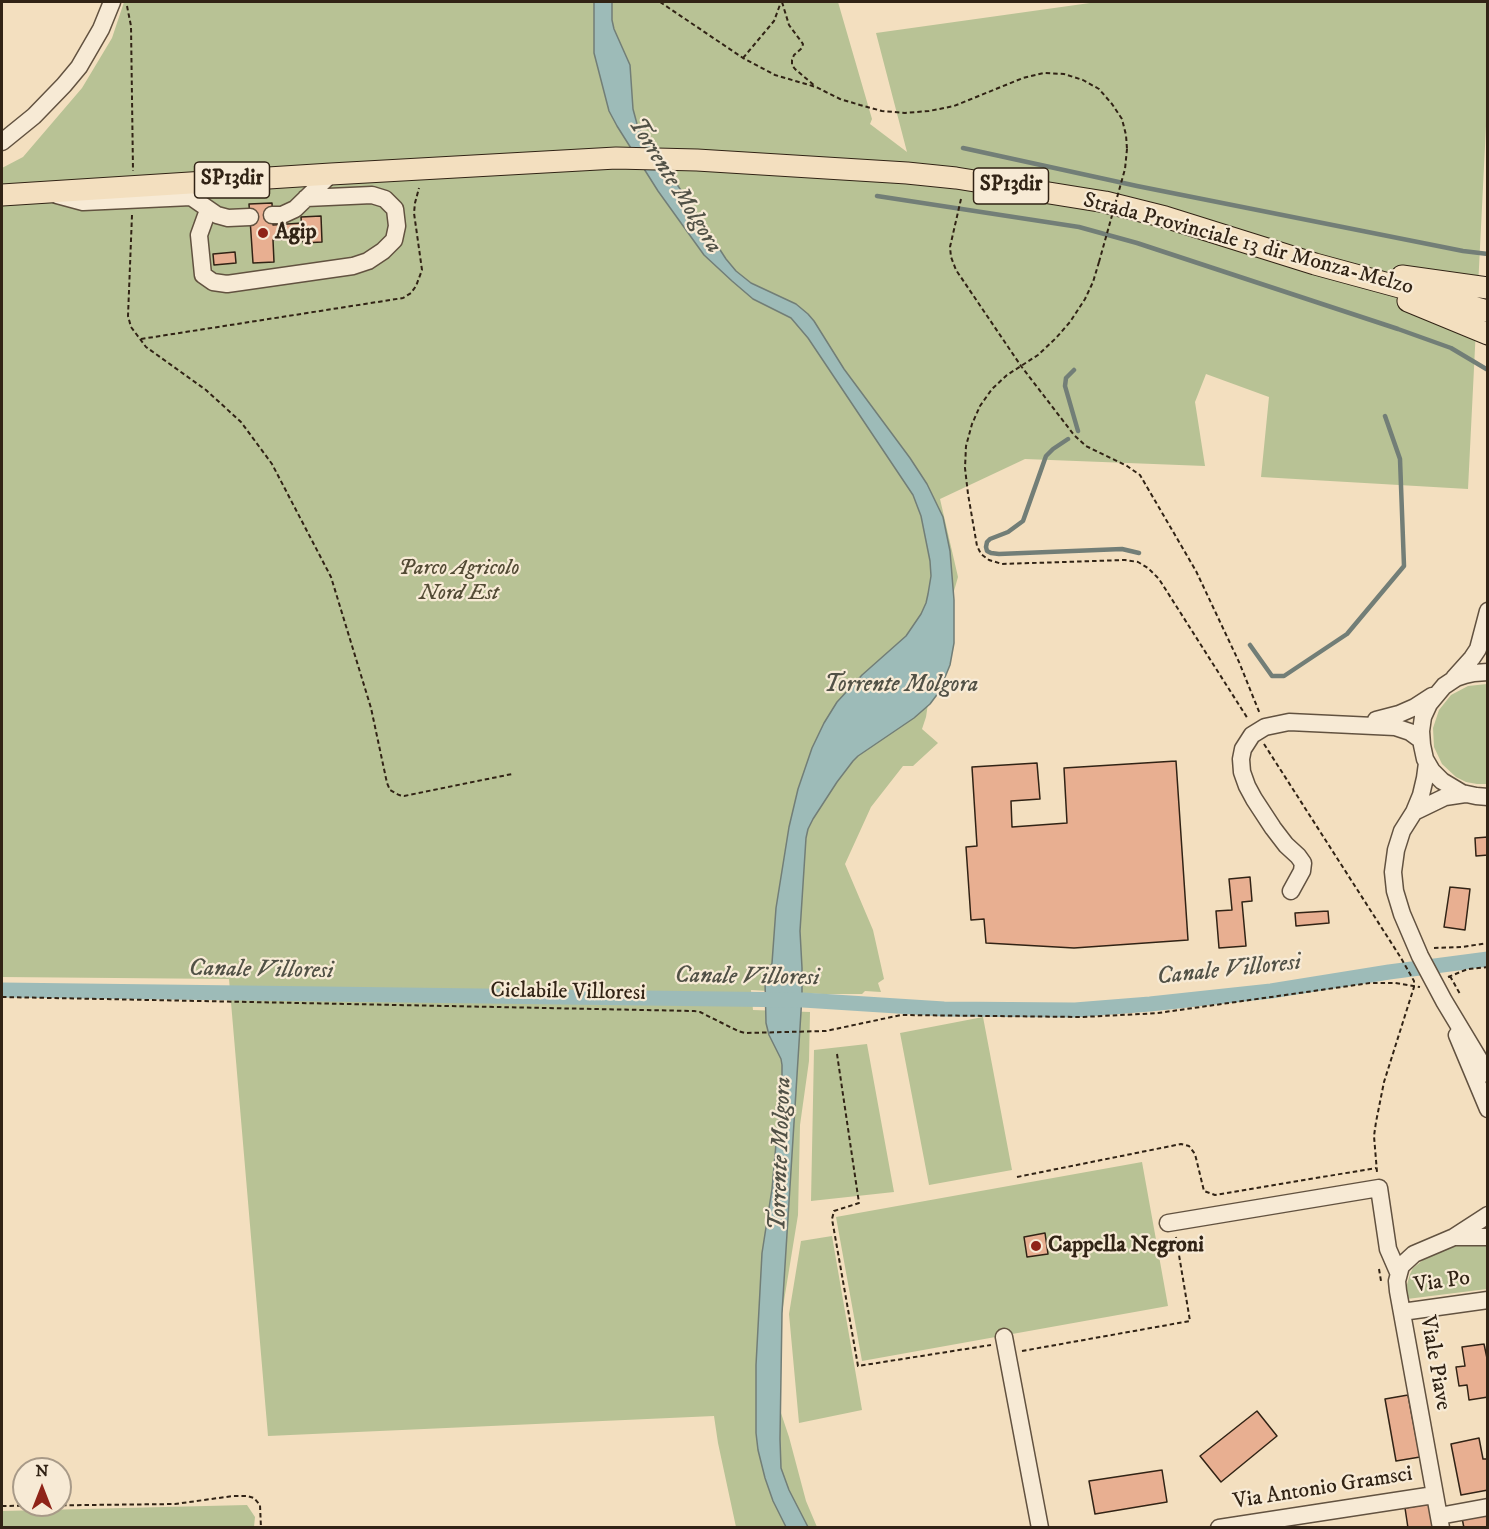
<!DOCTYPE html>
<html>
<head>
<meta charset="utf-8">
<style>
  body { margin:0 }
  #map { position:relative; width:1489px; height:1529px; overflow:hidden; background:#f3dfbf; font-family:"IM FELL DW Pica",serif }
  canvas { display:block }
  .frame { position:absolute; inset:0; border:3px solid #312315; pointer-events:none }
  .north { position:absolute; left:12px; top:1457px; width:60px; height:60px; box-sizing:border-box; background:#f7ead5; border:2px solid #a89a88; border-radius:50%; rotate:0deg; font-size:16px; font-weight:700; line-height:24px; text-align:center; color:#312315 }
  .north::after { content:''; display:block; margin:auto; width:21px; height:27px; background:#8f2418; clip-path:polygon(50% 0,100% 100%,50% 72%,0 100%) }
</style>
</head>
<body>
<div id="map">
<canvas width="1489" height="1529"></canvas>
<div class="frame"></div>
<div class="north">N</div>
</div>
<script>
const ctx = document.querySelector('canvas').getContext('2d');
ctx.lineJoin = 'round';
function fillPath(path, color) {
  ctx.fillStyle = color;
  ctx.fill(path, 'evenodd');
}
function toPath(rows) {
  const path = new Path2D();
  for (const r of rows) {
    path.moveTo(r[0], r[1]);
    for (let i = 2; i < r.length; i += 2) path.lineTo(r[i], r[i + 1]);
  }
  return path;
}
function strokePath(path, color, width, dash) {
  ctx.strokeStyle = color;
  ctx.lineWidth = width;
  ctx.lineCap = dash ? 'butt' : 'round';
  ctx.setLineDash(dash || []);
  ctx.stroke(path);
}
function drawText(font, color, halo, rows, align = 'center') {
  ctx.font = font + ' "IM FELL DW Pica",serif';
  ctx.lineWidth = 4.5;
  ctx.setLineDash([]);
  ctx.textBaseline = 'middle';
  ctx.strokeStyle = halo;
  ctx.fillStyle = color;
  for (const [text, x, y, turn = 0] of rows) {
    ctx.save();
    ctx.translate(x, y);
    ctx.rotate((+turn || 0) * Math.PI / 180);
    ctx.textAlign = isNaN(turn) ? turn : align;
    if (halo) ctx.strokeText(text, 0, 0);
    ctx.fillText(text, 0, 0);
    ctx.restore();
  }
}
const green = toPath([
  [124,2,838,2,872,119,870,124,907,152,876,33,1097,2,1487,2,1487,106,1468,489,1261,477,1269,397,1206,374,1195,402,1205,466,1025,459,940,499,958,577,948,612,929,697,926,717,922,729,938,743,913,766,903,766,871,807,845,864,873,930,884,979,878,983,881,992,865,991,862,994,822,994,751,990,753,1010,810,1012,809,1061,800,1125,798,1215,775,1356,775,1395,789,1437,806,1501,817,1527,736,1527,718,1443,714,1416,268,1436,229,979,2,977,2,168,23,157,82,88,112,38],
  [1487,684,1487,784,1477,784,1466,782,1456,777,1442,764,1434,747,1433,728,1439,710,1451,695,1468,686],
  [983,1017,1012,1170,929,1185,900,1033],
  [867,1044,894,1192,811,1201,814,1050],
  [1142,1162,1168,1306,862,1361,836,1217],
  [832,1236,862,1410,799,1423,789,1314,801,1241],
  [1487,1242,1487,1289,1407,1299,1406,1288,1410,1274,1413,1268,1423,1260,1457,1245],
  [247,1505,255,1517,254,1527,2,1527,2,1511]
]);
const water = toPath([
  [594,2,612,2,612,20,614,29,630,65,633,109,637,124,644,136,691,205,726,259,736,271,751,283,796,304,808,314,814,321,844,369,910,458,927,484,943,517,950,551,954,600,954,643,950,665,939,692,930,704,914,718,858,756,853,761,837,782,813,819,808,829,806,838,800,931,802,968,802,996,782,1313,780,1439,781,1468,789,1490,808,1527,786,1527,773,1501,765,1478,758,1450,756,1433,756,1365,762,1253,772,1189,782,1076,782,1065,781,1059,769,1035,766,1023,765,980,772,963,776,908,789,827,798,789,812,748,824,723,837,702,862,675,906,636,921,614,926,603,928,594,931,576,930,561,921,516,913,495,808,338,791,318,753,299,732,281,704,255,658,191,617,126,609,111,594,53,594,2]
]);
const stream = toPath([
  [963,148,1137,186,1463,251,1488,254],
  [877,196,1079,227,1137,243,1398,329,1451,348,1488,370],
  [1074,370,1066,378,1065,386,1078,431],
  [1068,439,1053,449,1046,456,1023,521,1008,532,990,539,987,542,986,547,987,551,991,553,999,554,1122,549,1139,553],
  [1250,645,1272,676,1284,676,1347,634,1404,566,1400,459,1385,416]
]);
const canal = toPath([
  [2,990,803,1000,944,1009,1075,1010,1150,1004,1271,991,1389,972,1488,959]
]);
const building = toPath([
  [272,203,273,225,302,223,303,238,273,240,274,262,253,263,249,204,272,203],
  [321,216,322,242,303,243,301,217,321,216],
  [235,252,236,263,214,265,213,254,235,252],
  [1176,761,1188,940,1074,948,986,943,984,919,971,920,966,847,977,846,972,767,1037,763,1040,799,1011,801,1012,827,1067,823,1064,768,1176,761],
  [1488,837,1488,855,1476,856,1475,838,1488,837],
  [1250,877,1252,901,1242,902,1246,946,1219,948,1216,911,1232,910,1229,879,1250,877],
  [1450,887,1470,889,1465,930,1444,927,1450,887],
  [1328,911,1329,923,1296,926,1295,913,1328,911],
  [1045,1233,1048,1254,1027,1257,1024,1237,1045,1233],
  [1484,1344,1488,1363,1488,1397,1469,1400,1467,1385,1459,1386,1456,1367,1465,1366,1462,1347,1484,1344],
  [1408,1395,1420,1457,1396,1461,1385,1399,1408,1395],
  [1257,1411,1277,1436,1221,1482,1200,1456,1257,1411],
  [1479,1438,1483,1459,1488,1459,1488,1490,1461,1495,1451,1444,1479,1438],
  [1162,1470,1167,1502,1095,1514,1089,1481,1162,1470],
  [1429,1504,1433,1528,1408,1528,1405,1508,1429,1504],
  [1486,1512,1488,1528,1464,1528,1462,1518,1486,1512]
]);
const path = toPath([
  [660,2,743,58,775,75,816,87,840,99,860,105,882,111,905,113,929,111,954,106,1023,78,1044,73,1064,74,1083,80,1099,89,1112,104,1122,119,1126,135,1127,149],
  [782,2,789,25,803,44,802,48,794,55,792,60,792,65,795,69,815,86],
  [127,6,131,26,133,171],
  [743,58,774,21,781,2],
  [961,199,950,247,951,257,956,270,1021,366,1074,435,1086,446,1127,466,1140,475,1196,571,1239,662,1260,714],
  [132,215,128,316,131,327,146,347,206,390,241,422,272,464,331,577,371,708,387,783,390,790,399,795,404,796,512,774],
  [1099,262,1093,282,1085,299,1070,322,1056,338,1038,355,1007,375,992,389,980,406,972,424,966,446,965,468,968,494,977,546,981,554,989,560,1002,564,1125,560,1138,562,1148,568,1159,579,1248,719],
  [141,339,403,298,411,293,416,286,422,270,414,213,415,203,419,188],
  [1264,744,1401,958,1414,981,1414,987,1384,1082,1376,1122,1374,1136,1377,1172],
  [1434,948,1462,947,1488,943],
  [1450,976,1460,994],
  [1448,977,1468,969,1488,967],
  [2,997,694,1011,700,1012,738,1031,745,1033,826,1031,901,1015,1083,1017,1141,1014,1158,1013,1370,983,1395,983,1420,987],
  [837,1054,859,1203,834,1211,832,1219,858,1366,991,1345],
  [1017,1177,1181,1144,1189,1146,1195,1154,1204,1191,1215,1195,1376,1168],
  [1379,1269,1381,1281],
  [1022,1351,1190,1321,1176,1237],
  [2,1506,175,1504,233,1496,247,1496,254,1498,260,1505,261,1528]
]);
const minor = toPath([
  [2,142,34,116,64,85,79,67,101,29,112,2],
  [57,195,83,202,191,197,217,215,228,218,250,217],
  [208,210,199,235,203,275,213,282,227,284,353,266,368,261,383,251,394,240,397,226,395,209,385,199,372,195,306,198],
  [272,215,282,215,295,209,331,174],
  [1488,672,1474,673,1465,675,1456,678,1444,686,1429,704,1423,717,1421,731,1422,745,1425,759,1432,771,1442,781,1462,793,1476,796,1488,797],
  [1454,678,1472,658,1478,649,1488,611],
  [1376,720,1399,714,1415,707,1432,696],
  [1427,763,1425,778,1421,795,1414,812,1402,831,1396,850,1393,872,1395,891,1402,914,1420,956,1444,1001,1488,1074],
  [1414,812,1445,797,1465,794],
  [1291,891,1302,871,1303,863,1298,856,1286,845,1273,828,1254,799,1247,786,1242,772,1241,759,1243,749,1252,735,1265,727,1289,722,1395,727,1410,732,1421,740],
  [1457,1035,1488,1109],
  [1168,1223,1379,1188,1388,1249,1398,1272],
  [1455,1237,1488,1237],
  [1402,1312,1488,1300],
  [1004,1337,1040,1528],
  [1439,1516,1488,1507],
  [1219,1528,1434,1495],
  [1441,1528,1398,1291,1397,1281,1401,1266,1414,1254,1454,1237,1488,1215]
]);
const major = toPath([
  [2,195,331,174,616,158,697,160,907,173,956,178,1105,202,1165,217,1315,264,1488,311],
  [1402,276,1488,288],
  [1408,301,1488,334]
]);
const pathBridge = toPath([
  [1099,262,1125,169,1127,149]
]);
const markers = [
  [263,233,6,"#8f2418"],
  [1036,1246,6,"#8f2418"]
];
const shields = [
  [232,180,75],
  [1011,186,75]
];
const shieldNames = [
  ["SP13dir",232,180],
  ["SP13dir",1011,186]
];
const poiNames = [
  ["Agip",275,233],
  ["Cappella Negroni",1048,1246]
];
const streetNames = [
  ["Strada Provinciale 13 dir Monza-Melzo",1248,245,15],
  ["Ciclabile Villoresi",568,993,1],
  ["Via Po",1442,1283,-8],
  ["Viale Piave",1434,1363,80],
  ["Via Antonio Gramsci",1323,1489,-9]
];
const parkNames = [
  ["Parco Agricolo",459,569],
  ["Nord Est",459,594]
];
const waterNames = [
  ["Torrente Molgora",674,186,58],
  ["Torrente Molgora",901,686],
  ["Canale Villoresi",261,971,1],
  ["Canale Villoresi",1229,971,-6],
  ["Canale Villoresi",747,978,1],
  ["Torrente Molgora",782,1154,-88]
];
fillPath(green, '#b8c295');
fillPath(water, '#9dbbb8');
strokePath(water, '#727e77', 1.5);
strokePath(stream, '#727e77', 4.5);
strokePath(canal, '#9dbbb8', 15);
fillPath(building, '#e8af91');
strokePath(building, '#312315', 1.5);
strokePath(minor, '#625240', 19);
strokePath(major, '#312315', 23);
strokePath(path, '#312315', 2, [4.5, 3]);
strokePath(minor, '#f7ead5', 16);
strokePath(major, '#f3dfbf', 21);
strokePath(pathBridge, '#312315', 2, [4.5, 3]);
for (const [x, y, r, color] of markers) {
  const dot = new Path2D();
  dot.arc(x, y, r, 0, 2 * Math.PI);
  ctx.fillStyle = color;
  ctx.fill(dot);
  strokePath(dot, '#f7ead5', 2);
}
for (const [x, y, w] of shields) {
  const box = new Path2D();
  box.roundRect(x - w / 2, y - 18, w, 36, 4.5);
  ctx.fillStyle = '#f7ead5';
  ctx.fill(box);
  strokePath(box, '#312315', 1.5);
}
drawText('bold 21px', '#312315', null, shieldNames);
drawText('bold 22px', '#312315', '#f7ead5', poiNames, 'left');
drawText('22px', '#312315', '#f7ead5', streetNames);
drawText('italic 22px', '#534b35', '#f7ead5', parkNames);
drawText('italic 24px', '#515146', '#f7ead5', waterNames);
</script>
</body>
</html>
